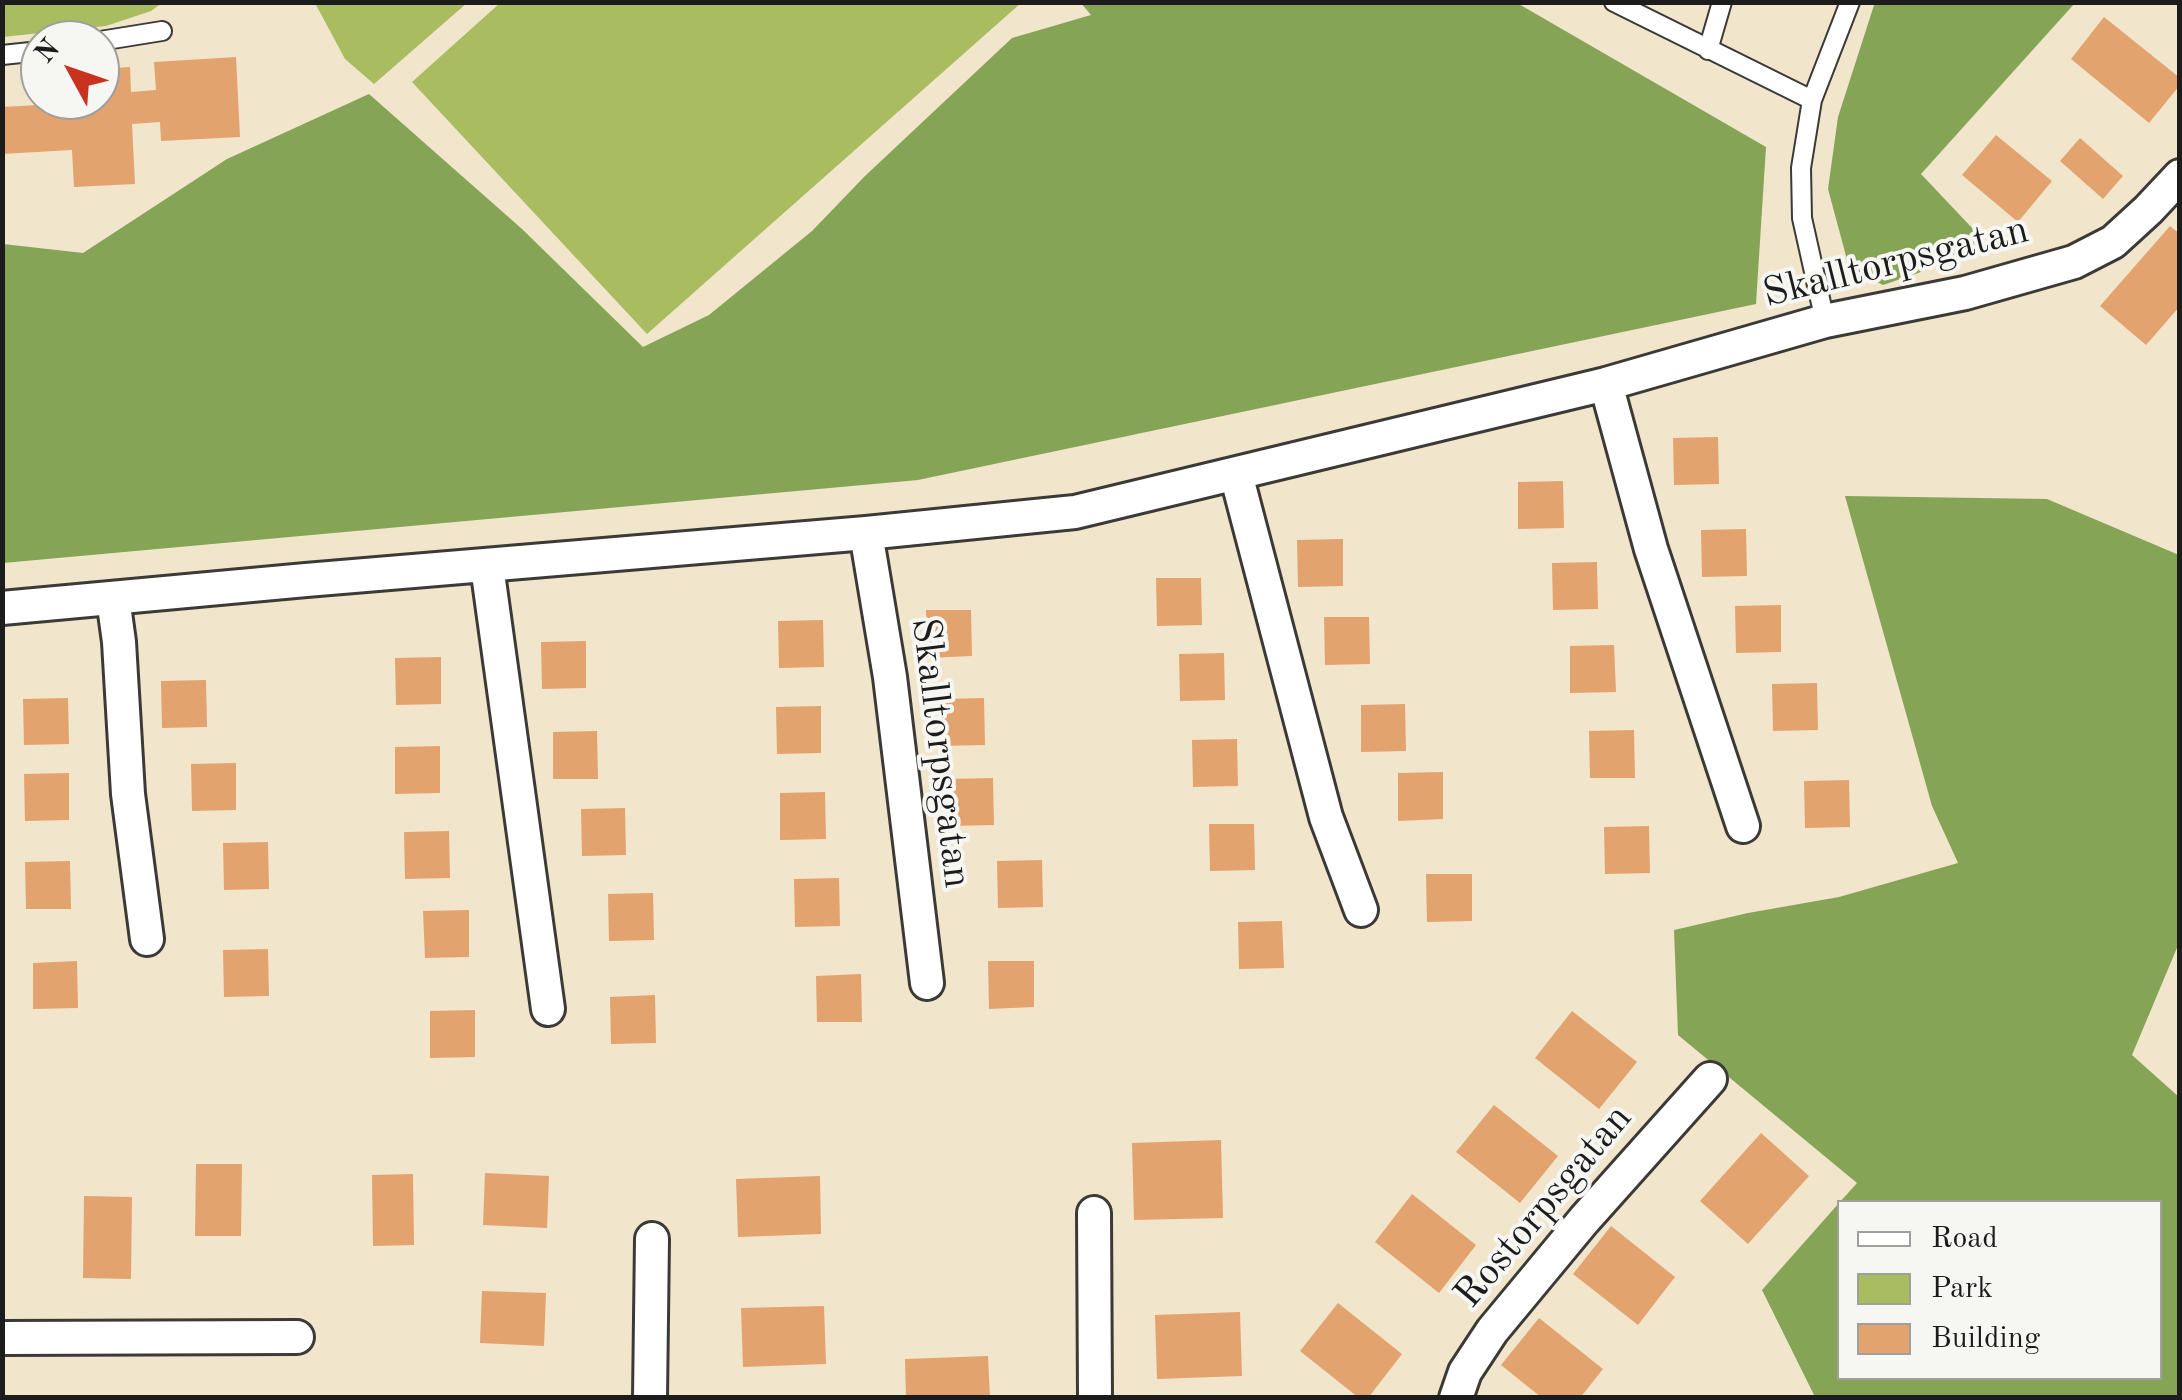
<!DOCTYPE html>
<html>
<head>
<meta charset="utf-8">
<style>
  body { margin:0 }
  #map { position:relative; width:2182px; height:1400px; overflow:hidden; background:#f1e5cc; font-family:"Old Standard TT",serif }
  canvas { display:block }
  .frame { position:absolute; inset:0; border:5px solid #1c1c1c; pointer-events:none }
  .legend { position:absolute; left:1837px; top:1200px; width:325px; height:180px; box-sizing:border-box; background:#f6f6f2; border:2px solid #9f9f9c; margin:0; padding:12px 18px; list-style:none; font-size:30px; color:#1c1c1c }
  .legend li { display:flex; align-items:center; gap:20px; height:50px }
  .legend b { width:50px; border:2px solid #9f9f9c }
  .north { position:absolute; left:20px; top:20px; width:100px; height:100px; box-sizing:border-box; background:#f6f6f2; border:2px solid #9f9f9c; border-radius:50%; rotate:310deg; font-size:28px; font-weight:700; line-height:40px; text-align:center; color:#1c1c1c }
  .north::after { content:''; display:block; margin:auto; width:35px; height:45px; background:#c8321e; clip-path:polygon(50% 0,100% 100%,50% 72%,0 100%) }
</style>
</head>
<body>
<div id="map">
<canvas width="2182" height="1400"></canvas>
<div class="frame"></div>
<ul class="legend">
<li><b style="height:12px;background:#fff"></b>Road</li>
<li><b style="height:28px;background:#a9bc60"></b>Park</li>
<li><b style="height:28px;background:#e3a36e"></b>Building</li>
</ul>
<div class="north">N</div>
</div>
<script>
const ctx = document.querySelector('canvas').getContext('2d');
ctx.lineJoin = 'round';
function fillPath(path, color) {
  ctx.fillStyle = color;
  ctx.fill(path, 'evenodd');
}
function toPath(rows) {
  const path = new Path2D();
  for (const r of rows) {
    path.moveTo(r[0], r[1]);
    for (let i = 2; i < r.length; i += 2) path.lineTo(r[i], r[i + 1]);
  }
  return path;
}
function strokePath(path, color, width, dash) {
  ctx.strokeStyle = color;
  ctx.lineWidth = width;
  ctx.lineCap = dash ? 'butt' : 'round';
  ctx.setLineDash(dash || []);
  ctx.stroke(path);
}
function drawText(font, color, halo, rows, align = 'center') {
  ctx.font = font + ' "Old Standard TT",serif';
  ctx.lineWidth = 8;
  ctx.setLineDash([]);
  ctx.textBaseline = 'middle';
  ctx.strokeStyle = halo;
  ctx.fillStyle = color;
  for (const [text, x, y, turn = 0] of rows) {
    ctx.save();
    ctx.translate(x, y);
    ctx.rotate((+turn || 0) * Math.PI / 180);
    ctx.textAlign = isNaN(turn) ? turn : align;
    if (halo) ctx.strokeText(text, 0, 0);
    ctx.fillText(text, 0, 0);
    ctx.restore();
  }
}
const green = toPath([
  [3,2,162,2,162,3,151,11,106,26,3,37],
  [315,3,467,3,374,84,345,59],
  [500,3,500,2,1021,3,647,334,412,82]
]);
const forest = toPath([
  [1875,2,2075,3,1921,174,1991,248,1883,285,1849,267,1828,189,1838,117],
  [1081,3,1517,3,1766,147,1756,304,918,480,3,563,3,244,83,253,227,159,369,94,522,229,643,347,709,315,812,231,865,176,1012,38,1091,15],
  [1845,496,2047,499,2179,555,2179,943,2132,1055,2179,1097,2179,1397,1815,1397,1762,1290,1839,1203,1840,1378,2160,1378,2160,1202,1840,1202,1857,1183,1678,1035,1674,930,1748,913,1839,897,1958,863,1932,806]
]);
const building = toPath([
  [2104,17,2180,78,2180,85,2149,123,2071,59],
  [236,57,240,137,161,141,160,122,132,124,135,184,74,187,72,150,2,154,2,107,75,103,75,100,100,100,100,69,130,67,131,92,156,90,154,62],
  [1996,135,2052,181,2018,222,1962,175],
  [2080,138,2123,176,2103,199,2060,161],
  [2170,226,2180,234,2180,306,2146,345,2100,306],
  [1718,437,1719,484,1674,485,1673,438],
  [1563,481,1564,528,1518,529,1518,482],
  [1746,529,1747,576,1702,577,1701,530],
  [1343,539,1343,586,1298,587,1297,540],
  [1597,562,1598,609,1553,610,1552,563],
  [1156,578,1201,578,1202,625,1157,626],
  [1781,605,1781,652,1736,653,1735,606],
  [926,610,971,610,972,656,927,658],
  [1324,617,1369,617,1370,664,1325,665],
  [823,620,824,667,779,668,778,621],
  [586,641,586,688,542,689,541,642],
  [1614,645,1616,692,1570,693,1570,646],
  [1224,653,1225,700,1180,701,1179,654],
  [441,657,441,704,396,705,395,658],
  [206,680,207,727,162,728,161,681],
  [1817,683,1818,730,1773,731,1772,684],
  [68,698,69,744,24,745,23,699],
  [984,698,985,745,940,746,939,699],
  [1405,704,1406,751,1361,752,1361,705],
  [821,706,821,753,777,754,776,707],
  [1634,730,1635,778,1590,778,1589,731],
  [597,731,598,779,553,779,553,732],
  [1237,739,1238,786,1193,787,1192,740],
  [440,746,440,793,395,794,395,747],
  [236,763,236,810,192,811,191,764],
  [1443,772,1443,819,1398,821,1398,773],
  [69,773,69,820,25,821,24,774],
  [993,778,994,825,948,826,948,779],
  [1849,780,1850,827,1805,828,1804,781],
  [825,792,826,839,780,840,780,793],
  [625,808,626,855,582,856,581,809],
  [1209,824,1254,824,1255,870,1210,871],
  [1649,826,1650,873,1605,874,1604,827],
  [449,831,450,878,405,879,404,832],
  [268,842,269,889,224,890,223,843],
  [1042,860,1043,907,998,908,997,861],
  [70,861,71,909,26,909,25,862],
  [1426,874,1472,874,1472,921,1427,922],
  [839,878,840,926,795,927,794,879],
  [653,893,654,940,609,941,608,894],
  [469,910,469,957,425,958,423,911],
  [1282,921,1284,968,1239,969,1238,922],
  [268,949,269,996,224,997,223,950],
  [77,961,78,1008,33,1009,33,963],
  [988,961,1034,961,1034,1007,989,1009],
  [861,974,862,1022,817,1022,816,976],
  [655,995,656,1043,611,1044,610,997],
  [475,1010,475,1057,430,1058,430,1011],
  [1572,1011,1637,1062,1599,1109,1535,1058],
  [1494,1105,1558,1156,1520,1203,1456,1152],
  [1761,1133,1809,1176,1748,1244,1700,1201],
  [1221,1140,1223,1218,1134,1220,1132,1143],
  [196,1164,242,1164,241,1236,195,1236],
  [485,1173,549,1176,547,1228,483,1225],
  [413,1174,414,1245,373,1246,372,1175],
  [820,1176,821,1234,738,1237,736,1179],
  [1412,1194,1476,1245,1439,1293,1375,1242],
  [84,1196,132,1197,131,1279,83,1278],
  [1611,1226,1675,1277,1638,1325,1573,1274],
  [482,1291,546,1293,544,1346,480,1343],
  [1338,1303,1402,1354,1368,1398,1359,1398,1300,1351],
  [824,1306,826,1364,743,1367,741,1308],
  [1240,1312,1242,1376,1157,1379,1155,1315],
  [1539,1318,1603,1369,1580,1398,1542,1398,1501,1365],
  [988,1356,990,1398,906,1398,905,1359]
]);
const service = toPath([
  [1614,2,1812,100],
  [100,41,162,31],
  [1708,50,1722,2],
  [2,55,40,51],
  [1825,321,1802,218,1801,168,1812,100,1850,2]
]);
const minor = toPath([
  [1606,384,1651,549,1743,826],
  [1236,474,1326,817,1361,910],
  [866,533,890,677,927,983],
  [487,566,548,1009],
  [113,598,119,642,128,794,147,939],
  [2,608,306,580,866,533,1075,512,1606,384,1825,321,1965,293,2074,262,2113,242,2148,210,2180,176],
  [1094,1213,1095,1398],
  [2,1338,297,1337],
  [650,1398,652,1239],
  [1456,1398,1465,1372,1492,1331,1584,1220,1710,1079]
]);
const streetNames = [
  ["Skalltorpsgatan",1896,263,-14],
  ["Skalltorpsgatan",940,753,83],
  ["Rostorpsgatan",1544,1207,-50]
];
fillPath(green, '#a9bc60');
fillPath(forest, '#86a456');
fillPath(building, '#e3a36e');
strokePath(service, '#3c3a36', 22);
strokePath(minor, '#3c3a36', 38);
strokePath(service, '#fff', 18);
strokePath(minor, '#fff', 32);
drawText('40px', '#1c1c1c', '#f6f6f2', streetNames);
</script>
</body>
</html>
